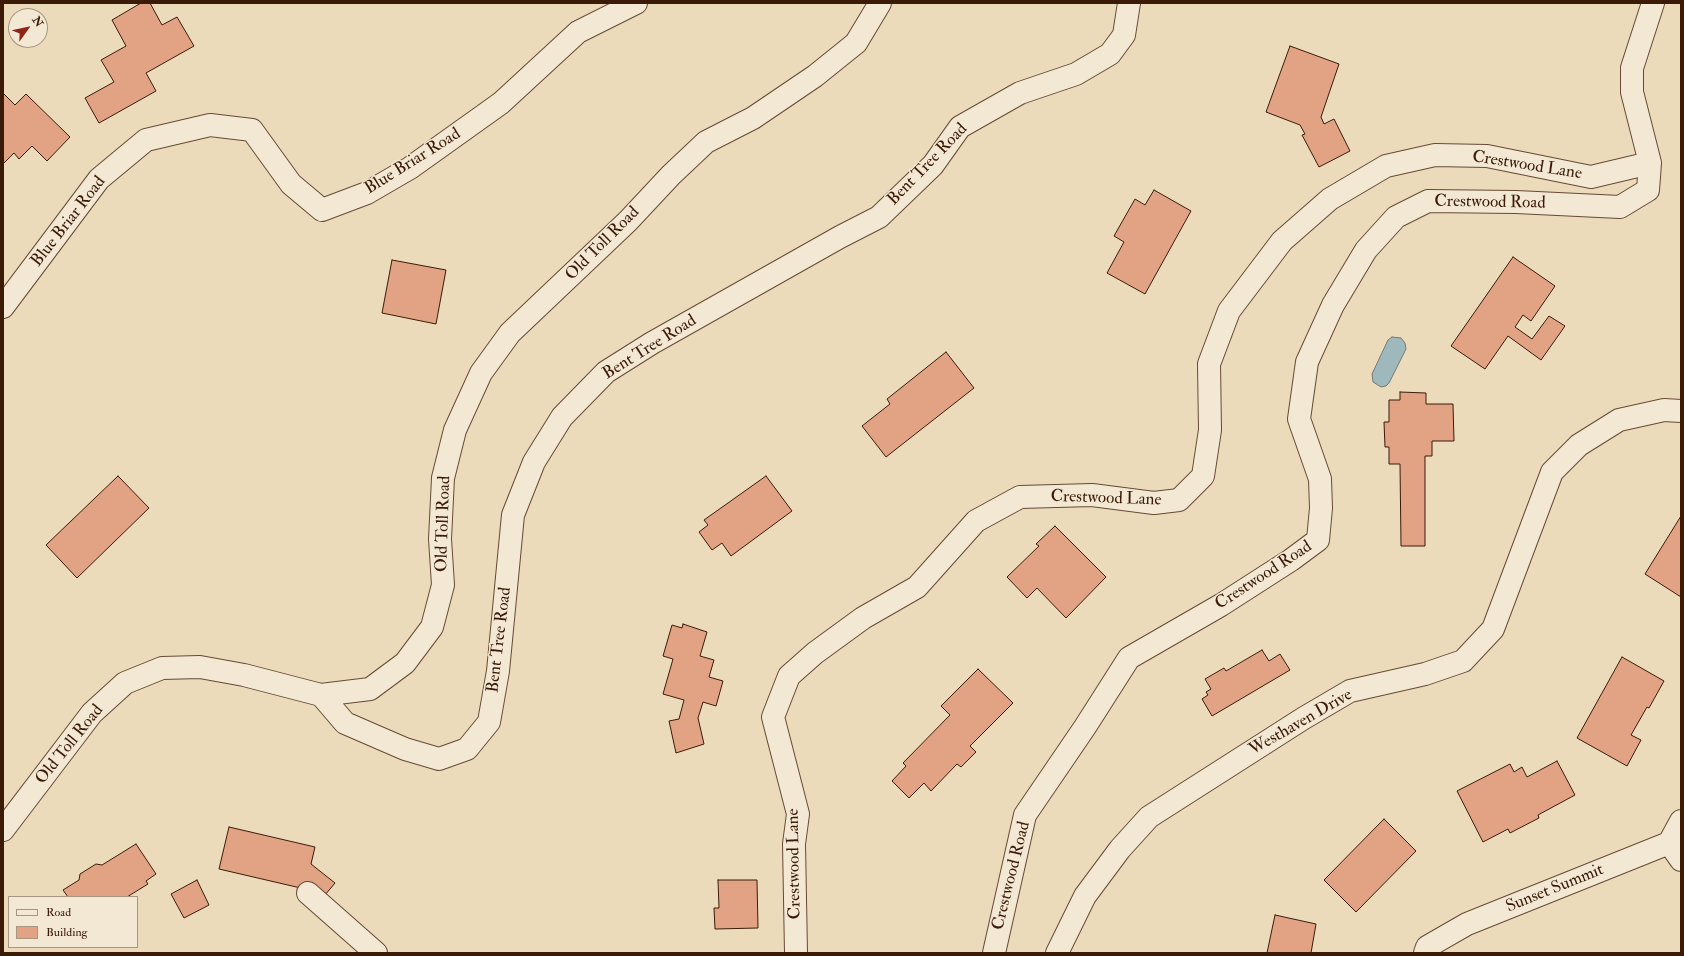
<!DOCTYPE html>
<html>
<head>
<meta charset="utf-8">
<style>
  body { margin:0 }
  #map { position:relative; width:1684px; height:956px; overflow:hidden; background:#ebdbbb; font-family:"IM FELL Double Pica",serif }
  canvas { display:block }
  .frame { position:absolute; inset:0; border:4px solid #3b1a08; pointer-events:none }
  .legend { position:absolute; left:8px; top:896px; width:130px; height:52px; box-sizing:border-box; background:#f2e8d3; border:1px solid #a99682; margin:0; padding:5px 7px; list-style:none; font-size:12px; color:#3b1a08 }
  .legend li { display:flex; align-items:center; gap:8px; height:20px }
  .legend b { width:20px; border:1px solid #a99682 }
  .north { position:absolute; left:8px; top:8px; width:40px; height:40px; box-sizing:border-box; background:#f2e8d3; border:1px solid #a99682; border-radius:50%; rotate:57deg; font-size:11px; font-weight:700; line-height:16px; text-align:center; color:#3b1a08 }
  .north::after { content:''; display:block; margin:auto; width:14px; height:18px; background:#8f2418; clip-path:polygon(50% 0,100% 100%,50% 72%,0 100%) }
</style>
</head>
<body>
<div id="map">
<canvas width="1684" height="956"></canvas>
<div class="frame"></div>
<ul class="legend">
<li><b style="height:5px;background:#f2e8d3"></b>Road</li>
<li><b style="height:11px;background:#e1a384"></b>Building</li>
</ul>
<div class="north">N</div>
</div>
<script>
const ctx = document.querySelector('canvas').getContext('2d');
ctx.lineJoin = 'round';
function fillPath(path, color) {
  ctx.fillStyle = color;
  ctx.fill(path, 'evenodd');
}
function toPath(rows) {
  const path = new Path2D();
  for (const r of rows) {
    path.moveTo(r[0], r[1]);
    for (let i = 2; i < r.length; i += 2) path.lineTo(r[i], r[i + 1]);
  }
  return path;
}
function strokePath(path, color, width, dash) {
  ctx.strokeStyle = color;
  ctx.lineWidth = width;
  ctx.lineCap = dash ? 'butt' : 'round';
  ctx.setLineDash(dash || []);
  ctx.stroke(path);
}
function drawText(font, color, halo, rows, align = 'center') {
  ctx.font = font + ' "IM FELL Double Pica",serif';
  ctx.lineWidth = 3;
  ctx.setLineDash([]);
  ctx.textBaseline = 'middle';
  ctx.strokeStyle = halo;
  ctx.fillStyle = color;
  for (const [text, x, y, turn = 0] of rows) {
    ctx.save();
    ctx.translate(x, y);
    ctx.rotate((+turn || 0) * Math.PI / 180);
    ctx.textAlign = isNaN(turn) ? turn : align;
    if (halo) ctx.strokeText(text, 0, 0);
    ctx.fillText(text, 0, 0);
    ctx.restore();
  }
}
const water = toPath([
  [1392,337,1401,338,1405,343,1406,349,1389,383,1386,386,1381,387,1373,382,1372,374,1388,340,1392,337]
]);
const building = toPath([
  [141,3,150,3,162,25,177,17,194,46,146,73,156,91,99,123,85,98,114,82,101,60,126,46,112,20,141,3],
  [1290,46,1339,64,1321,117,1324,124,1334,119,1350,151,1319,167,1302,135,1305,134,1300,125,1266,112,1290,46],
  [3,93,15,105,26,94,70,137,47,161,32,146,19,159,14,153,3,164,3,93],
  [1154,190,1191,211,1145,294,1107,273,1124,242,1114,236,1135,199,1145,205,1154,190],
  [1513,257,1555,286,1531,321,1523,315,1515,327,1532,339,1549,316,1565,326,1541,360,1508,336,1485,369,1451,346,1513,257],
  [392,260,446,270,436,324,382,313,392,260],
  [946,352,974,388,886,457,862,426,890,404,887,399,946,352],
  [1400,392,1426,393,1426,404,1453,404,1454,441,1432,441,1432,456,1425,456,1425,546,1401,546,1400,464,1389,464,1389,447,1385,447,1384,422,1389,422,1389,400,1400,400,1400,392],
  [118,476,149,508,77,578,46,545,118,476],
  [766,476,792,511,731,556,722,543,712,550,699,532,708,525,704,520,766,476],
  [1681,516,1681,597,1645,574,1681,516],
  [1055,526,1106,577,1066,618,1037,588,1027,598,1007,577,1039,546,1036,544,1055,526],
  [683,624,707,632,700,656,714,660,709,677,723,681,716,706,703,702,698,718,704,744,676,753,669,721,679,719,684,700,663,694,673,659,663,656,672,625,682,628,683,624],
  [1262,650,1269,661,1280,654,1290,670,1212,716,1202,699,1208,695,1206,692,1211,689,1205,679,1224,668,1226,671,1262,650],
  [1622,657,1664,681,1649,708,1647,707,1631,735,1641,740,1627,766,1577,738,1622,657],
  [978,669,1013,703,970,746,976,752,961,767,957,764,931,791,924,783,909,798,892,781,906,766,903,763,950,715,941,706,978,669],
  [1557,761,1575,795,1538,815,1539,818,1510,833,1508,829,1483,842,1457,791,1510,764,1514,772,1522,767,1527,777,1557,761],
  [1384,819,1416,851,1356,912,1324,880,1384,819],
  [229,827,315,847,311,864,335,883,320,901,305,889,219,869,229,827],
  [136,844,156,874,146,881,148,884,127,897,68,897,63,890,79,880,80,874,96,864,102,865,136,844],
  [197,880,209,905,184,918,171,894,197,880],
  [718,880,757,880,758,928,715,929,714,908,719,908,718,880],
  [1275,915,1316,924,1311,953,1267,953,1275,915]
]);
const minor = toPath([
  [3,307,99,179,146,140,210,125,252,130,291,184,322,210,367,193,410,168,501,103,578,32,636,3],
  [321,695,345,723,405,749,439,759,467,749,489,722,498,671,513,515,534,462,562,417,606,372,652,343,840,237,879,217,933,165,960,127,1020,93,1076,74,1110,54,1124,35,1129,3],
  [3,830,92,713,125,683,162,668,200,667,244,675,321,695,370,689,405,663,432,627,443,585,440,539,443,478,455,430,481,373,510,333,628,221,671,175,706,142,753,118,815,76,856,43,880,3],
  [1669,843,1681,860],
  [308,893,376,953],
  [796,953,794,844,798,814,773,717,789,676,815,653,863,618,917,587,976,521,1020,497,1092,495,1154,503,1179,500,1203,476,1210,430,1209,364,1229,311,1282,241,1330,199,1386,166,1435,155,1487,156,1591,177,1650,163],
  [994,953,1025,815,1085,727,1129,658,1221,605,1291,560,1318,540,1321,508,1320,479,1299,419,1307,362,1333,305,1366,250,1396,217,1428,201,1516,202,1620,207,1648,190,1650,163,1632,92,1632,68,1653,3],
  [1057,953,1085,896,1120,849,1149,817,1304,718,1350,691,1425,674,1463,661,1493,629,1552,472,1579,445,1619,420,1664,410,1681,411],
  [1425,953,1427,947,1467,924,1669,843,1681,821]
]);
const streetNames = [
  ["Blue Briar Road",413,162,-32],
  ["Bent Tree Road",928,165,-46],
  ["Crestwood Lane",1527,166,9],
  ["Crestwood Road",1490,203,1],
  ["Blue Briar Road",69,222,-52],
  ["Old Toll Road",603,244,-45],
  ["Bent Tree Road",650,348,-32],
  ["Crestwood Lane",1106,499,2],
  ["Old Toll Road",444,524,-88],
  ["Crestwood Road",1264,576,-33],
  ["Bent Tree Road",500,640,-83],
  ["Westhaven Drive",1301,723,-30],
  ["Old Toll Road",70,745,-51],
  ["Crestwood Lane",795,864,-91],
  ["Crestwood Road",1012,876,-76],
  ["Sunset Summit",1555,889,-22]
];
fillPath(water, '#9eb8bc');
strokePath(water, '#767974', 1);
fillPath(building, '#e1a384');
strokePath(building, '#3b1a08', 1);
strokePath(minor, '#674a35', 24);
strokePath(minor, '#f2e8d3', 22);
drawText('17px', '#3b1a08', '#f2e8d3', streetNames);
</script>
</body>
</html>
